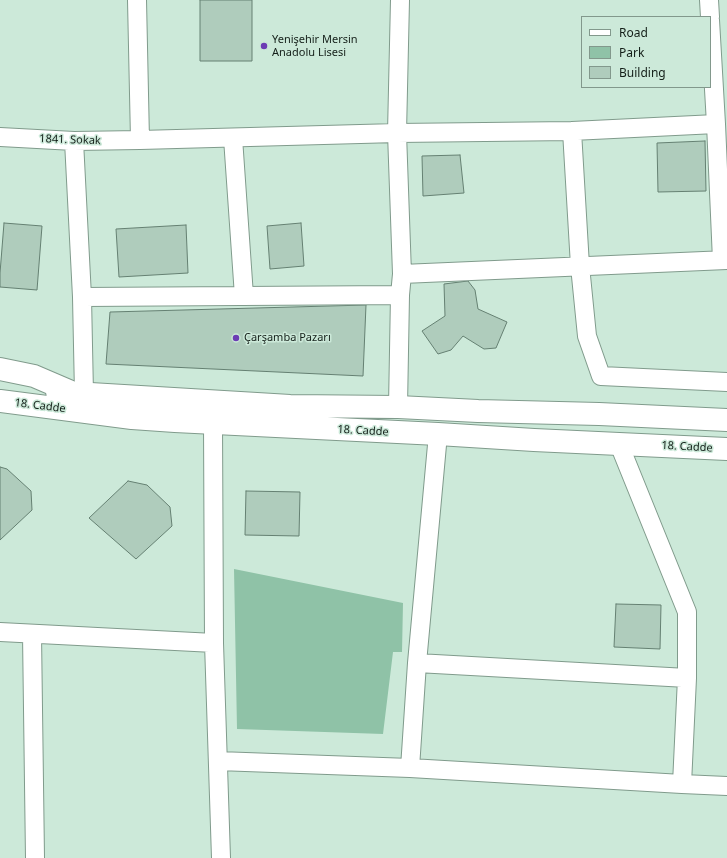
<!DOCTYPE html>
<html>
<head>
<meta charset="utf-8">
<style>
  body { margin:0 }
  #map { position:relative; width:727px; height:858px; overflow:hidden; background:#cce9d9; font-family:"Noto Sans",sans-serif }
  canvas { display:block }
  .legend { position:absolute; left:581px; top:16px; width:130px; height:72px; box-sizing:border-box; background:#cce9d9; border:1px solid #82988c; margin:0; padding:5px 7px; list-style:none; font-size:12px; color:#141f19 }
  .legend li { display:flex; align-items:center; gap:8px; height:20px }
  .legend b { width:20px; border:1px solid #82988c }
</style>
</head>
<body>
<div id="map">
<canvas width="727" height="858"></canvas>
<ul class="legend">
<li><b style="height:5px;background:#fff"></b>Road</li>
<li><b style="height:11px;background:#8fc2a7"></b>Park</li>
<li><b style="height:11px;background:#afccbc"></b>Building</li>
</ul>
</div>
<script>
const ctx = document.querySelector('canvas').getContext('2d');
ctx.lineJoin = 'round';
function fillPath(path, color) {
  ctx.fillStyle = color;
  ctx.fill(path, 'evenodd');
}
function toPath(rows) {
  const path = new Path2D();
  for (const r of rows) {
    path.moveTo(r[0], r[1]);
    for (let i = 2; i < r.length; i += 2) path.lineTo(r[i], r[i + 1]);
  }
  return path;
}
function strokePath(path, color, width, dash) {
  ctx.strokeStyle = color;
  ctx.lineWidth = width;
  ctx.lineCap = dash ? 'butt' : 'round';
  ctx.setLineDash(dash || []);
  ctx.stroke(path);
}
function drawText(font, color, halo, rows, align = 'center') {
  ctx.font = font + ' "Noto Sans",sans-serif';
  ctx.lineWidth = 3;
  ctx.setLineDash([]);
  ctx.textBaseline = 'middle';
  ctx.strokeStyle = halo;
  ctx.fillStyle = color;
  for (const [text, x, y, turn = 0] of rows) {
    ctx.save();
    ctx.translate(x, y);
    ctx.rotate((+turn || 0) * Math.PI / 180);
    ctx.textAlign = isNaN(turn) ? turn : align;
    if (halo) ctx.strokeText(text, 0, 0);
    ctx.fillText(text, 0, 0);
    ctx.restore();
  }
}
const green = toPath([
  [234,569,403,603,402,652,393,652,383,734,237,729]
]);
const building = toPath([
  [200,0,252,0,252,61,200,61,200,0],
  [705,141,706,191,658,192,657,143,705,141],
  [460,155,464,193,423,196,422,156,460,155],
  [4,223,42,226,37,290,0,287,0,273,4,223],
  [301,223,304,266,270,269,267,226,301,223],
  [186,225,188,273,119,277,116,229,186,225],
  [468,281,475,290,478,309,507,322,496,348,484,349,463,336,451,350,438,354,422,331,445,316,444,284,468,281],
  [366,305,363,376,106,364,110,312,366,305],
  [0,467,7,469,31,491,32,510,0,540,0,467],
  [128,481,147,485,170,507,172,526,136,559,89,518,128,481],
  [246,491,300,492,299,536,245,535,246,491],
  [616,604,661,605,660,649,614,647,616,604]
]);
const street = toPath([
  [137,0,140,140],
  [709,0,710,17],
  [710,20,716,124,722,260],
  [572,131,580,266,587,336,601,376,727,382],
  [0,137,74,141,140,140,397,133,572,131,716,124],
  [233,138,244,296],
  [74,141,82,297,84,394],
  [402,274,727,260],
  [82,297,400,295],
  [398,407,400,295,402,274,397,133,400,0],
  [213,423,214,643,221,858],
  [619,444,687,612,687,678,682,784],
  [0,632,214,643],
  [32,634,35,858],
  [417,663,687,678],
  [218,761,410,768,682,784,727,786],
  [410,768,417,663,438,434]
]);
const secondary = toPath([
  [57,392,290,406,398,407,478,411,599,414,727,420],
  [0,401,132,418,175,421,438,434,534,440,619,444,727,449]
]);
const primary = toPath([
  [0,369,34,376,76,394]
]);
const markers = [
  [264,46,4,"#6c3cb4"],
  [236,338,4,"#6c3cb4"]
];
const poiNames = [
  ["Yenişehir Mersin",272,40],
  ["Anadolu Lisesi",272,53],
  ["Çarşamba Pazarı",244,338]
];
const streetNames = [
  ["1841. Sokak",70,140,2],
  ["18. Cadde",40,406,7],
  ["18. Cadde",363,431,3],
  ["18. Cadde",687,447,3]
];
fillPath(green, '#8fc2a7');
fillPath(building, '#afccbc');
strokePath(building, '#658072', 1);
strokePath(street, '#809b8c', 20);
strokePath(secondary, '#809b8c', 24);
strokePath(primary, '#809b8c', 24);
strokePath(street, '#fff', 18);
strokePath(secondary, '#fff', 22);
strokePath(primary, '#fff', 22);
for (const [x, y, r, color] of markers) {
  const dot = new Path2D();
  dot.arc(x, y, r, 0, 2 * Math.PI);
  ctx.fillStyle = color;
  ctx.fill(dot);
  strokePath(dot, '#cce9d9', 1.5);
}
drawText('11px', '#141f19', '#cce9d9', poiNames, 'left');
drawText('11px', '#141f19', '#cce9d9', streetNames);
</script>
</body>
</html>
